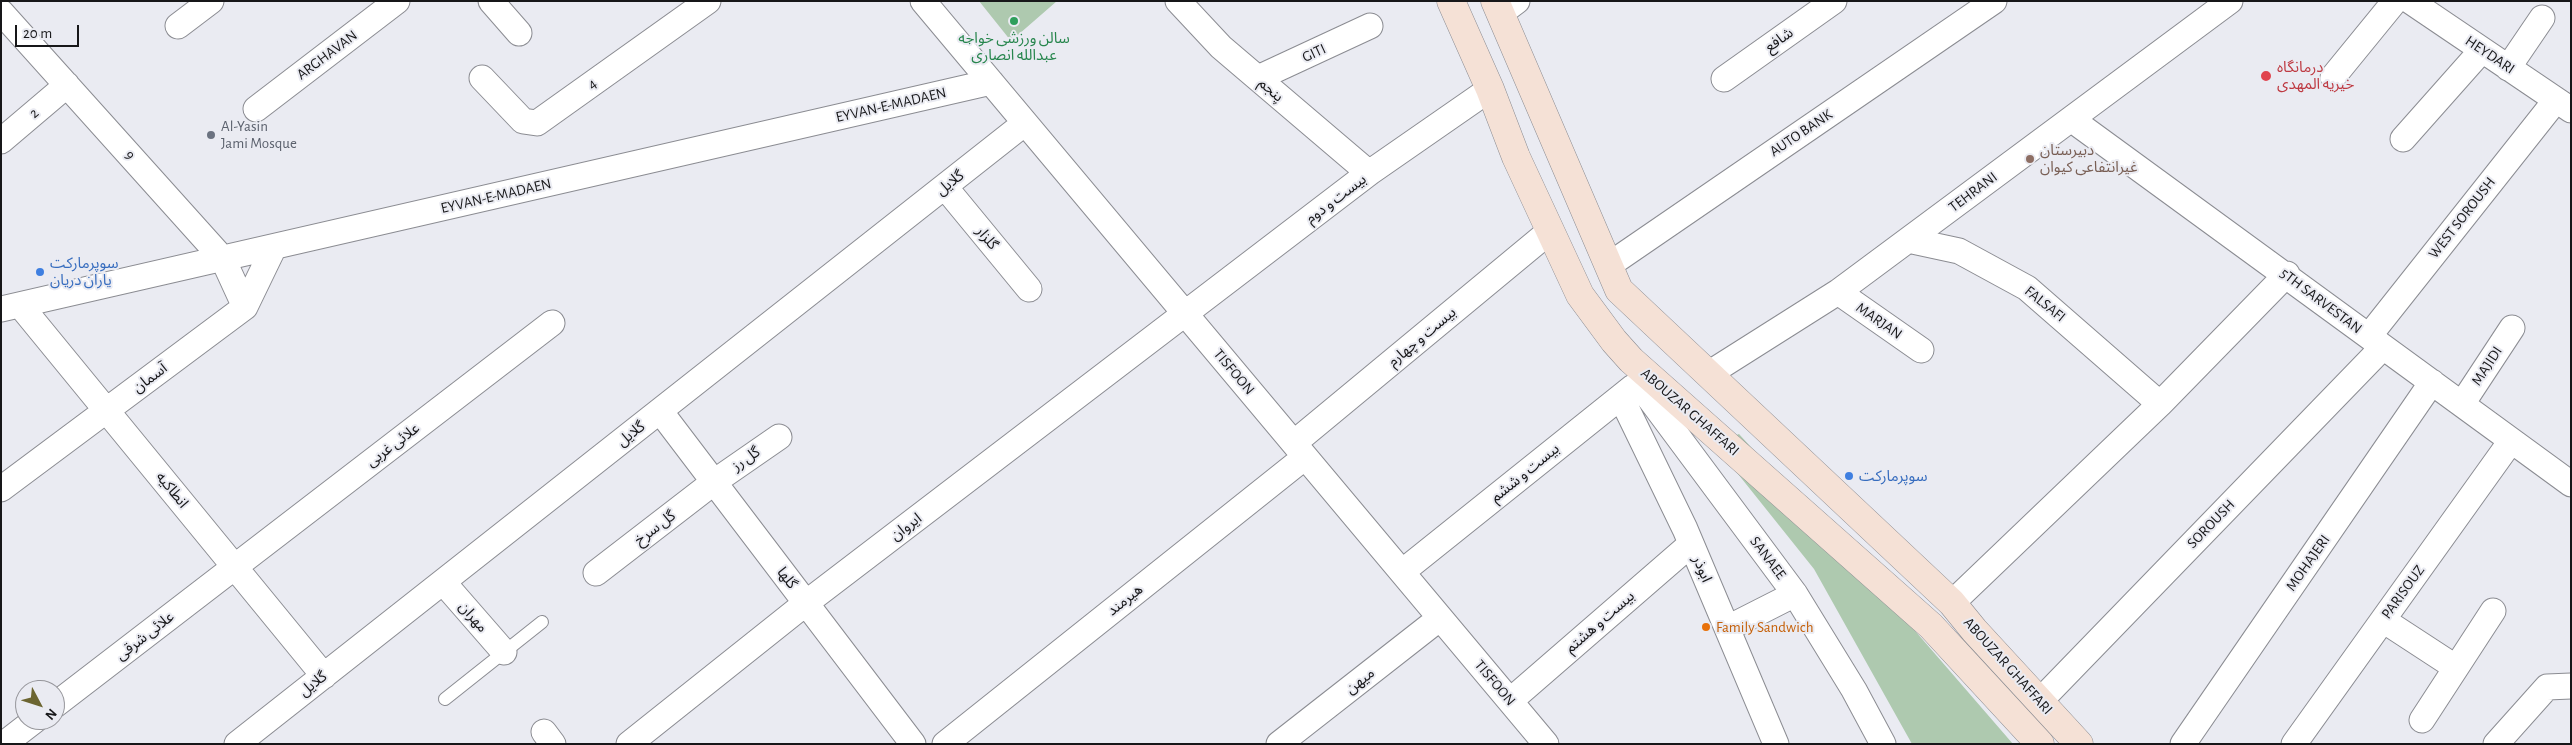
<!DOCTYPE html>
<html>
<head>
<meta charset="utf-8">
<style>
  body { margin:0 }
  #map { position:relative; width:2572px; height:745px; overflow:hidden; background:#eaebf2; font-family:"Alegreya Sans",sans-serif }
  canvas { display:block }
  .frame { position:absolute; inset:0; border:2px solid #171719; pointer-events:none }
  .north { position:absolute; left:15px; top:680px; width:50px; height:50px; box-sizing:border-box; background:#eaebf2; border:1px solid #96969b; border-radius:50%; rotate:130deg; font-size:14px; font-weight:700; line-height:20px; text-align:center; color:#171719 }
  .north::after { content:''; display:block; margin:auto; width:18px; height:22px; background:#6c6531; clip-path:polygon(50% 0,100% 100%,50% 72%,0 100%) }
  .scale { position:absolute; left:15px; top:25px; width:64px; height:22px; box-sizing:border-box; border:2px solid #171719; border-top:0; padding-left:6px; font-size:15px; line-height:18px; white-space:nowrap; color:#171719; -webkit-text-stroke:4px #eaebf2; paint-order:stroke }
</style>
</head>
<body>
<div id="map">
<canvas width="2572" height="745"></canvas>
<div class="frame"></div>
<div class="north">N</div>
<div class="scale">20 m</div>
</div>
<script>
const ctx = document.querySelector('canvas').getContext('2d');
ctx.lineJoin = 'round';
function fillPath(path, color) {
  ctx.fillStyle = color;
  ctx.fill(path, 'evenodd');
}
function toPath(rows) {
  const path = new Path2D();
  for (const r of rows) {
    path.moveTo(r[0], r[1]);
    for (let i = 2; i < r.length; i += 2) path.lineTo(r[i], r[i + 1]);
  }
  return path;
}
function strokePath(path, color, width, dash) {
  ctx.strokeStyle = color;
  ctx.lineWidth = width;
  ctx.lineCap = dash ? 'butt' : 'round';
  ctx.setLineDash(dash || []);
  ctx.stroke(path);
}
function drawText(font, color, halo, rows, align = 'center') {
  ctx.font = font + ' "Alegreya Sans","Noto Sans Arabic",sans-serif';
  ctx.lineWidth = 4;
  ctx.setLineDash([]);
  ctx.textBaseline = 'middle';
  ctx.strokeStyle = halo;
  ctx.fillStyle = color;
  for (const [text, x, y, turn = 0] of rows) {
    ctx.save();
    ctx.translate(x, y);
    ctx.rotate((+turn || 0) * Math.PI / 180);
    ctx.textAlign = isNaN(turn) ? turn : align;
    if (halo) ctx.strokeText(text, 0, 0);
    ctx.fillText(text, 0, 0);
    ctx.restore();
  }
}
const green = toPath([
  [979,1,1057,1,1011,41],
  [1739,434,1846,551,2013,744,1912,744,1814,569,1714,444]
]);
const service = toPath([
  [445,699,542,622]
]);
const minor = toPath([
  [491,1,519,33],
  [923,1,1546,744],
  [1178,1,1221,47,1369,173],
  [2410,1,2571,110],
  [1,12,223,259,245,307],
  [1501,13,1517,1],
  [178,26,211,1],
  [2508,68,2542,18],
  [2333,77,2395,1],
  [482,78,523,121,537,123,708,1],
  [1258,78,1370,26],
  [1724,79,1834,1],
  [256,109,397,1],
  [2071,119,2571,484],
  [2403,139,2482,50],
  [1,141,67,85],
  [945,187,1029,289],
  [1908,240,1959,251,2027,288,2160,404],
  [1609,265,1994,1],
  [1838,292,1921,350],
  [20,305,324,676],
  [1,309,991,82],
  [2369,336,2556,100],
  [1710,373,1838,292,2230,1],
  [1638,383,1795,594,1854,690,1883,744],
  [1621,397,1685,529,1776,744],
  [2462,404,2512,328],
  [660,411,913,744],
  [1294,443,1550,231],
  [1,489,245,307,274,247],
  [1402,572,1633,387],
  [596,573,714,482,779,437],
  [443,582,504,652],
  [1952,603,2160,404,2287,274],
  [2383,620,2455,667],
  [1728,628,1795,594],
  [1510,701,1691,544],
  [2040,701,2383,347],
  [55,705,552,323],
  [2422,720,2493,611],
  [544,732,553,744],
  [4,744,35,720],
  [237,744,1025,123],
  [629,744,806,603,1369,173,1490,89],
  [945,744,1305,457],
  [1279,744,1440,618],
  [2183,744,2432,382],
  [2294,744,2511,441],
  [2496,744,2547,687,2571,686]
]);
const secondary = toPath([
  [1451,1,1490,89,1516,157,1580,295,1614,341,1631,360,1931,626,2040,744],
  [1495,1,1619,290,1952,603,1974,630,2079,744]
]);
const markers = [
  [1014,21,5,"#2e9e5b"],
  [2266,76,6,"#e0444e"],
  [211,135,5,"#6b7280"],
  [2030,159,5,"#8d6e63"],
  [40,272,5,"#3f7fe0"],
  [1849,476,5,"#3f7fe0"],
  [1706,627,5,"#e8710a"]
];
const leisureNames = [
  ["سالن ورزشی خواجه",1014,38],
  ["عبدالله انصاری",1014,55]
];
const streetNames = [
  ["شافع",1779,40,-35],
  ["GITI",1314,53,-25],
  ["ARGHAVAN",327,55,-37],
  ["HEYDARI",2490,55,34],
  ["4",592,84,-35],
  ["پنجم",1271,90,41],
  ["EYVAN-E-MADAEN",891,105,-13],
  ["2",34,113,-40],
  ["AUTO BANK",1801,133,-34],
  ["9",130,155,48],
  ["گلایل",950,183,-38],
  ["TEHRANI",1973,192,-37],
  ["EYVAN-E-MADAEN",496,196,-13],
  ["بیست و دوم",1336,199,-37],
  ["WEST SOROUSH",2462,218,-52],
  ["گلزار",987,238,51],
  ["5TH SARVESTAN",2321,301,37],
  ["FALSAFI",2045,304,39],
  ["MARJAN",1879,321,35],
  ["بیست و چهارم",1422,337,-40],
  ["MAJIDI",2487,366,-57],
  ["TISFOON",1234,372,50],
  ["آسمان",150,378,-37],
  ["ABOUZAR GHAFFARI",1690,412,41],
  ["گلایل",631,434,-38],
  ["علائی غربی",393,445,-37],
  ["گل رز",746,459,-35],
  ["بیست و ششم",1525,473,-39],
  ["انطاکیه",172,490,51],
  ["SOROUSH",2211,524,-46],
  ["ایروان",906,527,-37],
  ["گل سرخ",655,528,-37],
  ["SANAEE",1768,558,53],
  ["MOHAJERI",2308,563,-55],
  ["ابوذر",1702,569,67],
  ["گلها",787,578,53],
  ["PARISOUZ",2403,592,-54],
  ["هیرمند",1125,600,-39],
  ["مهران",473,617,49],
  ["بیست و هشتم",1600,622,-41],
  ["علائی شرقی",145,636,-38],
  ["ABOUZAR GHAFFARI",2008,666,48],
  ["میهن",1360,681,-38],
  ["TISFOON",1495,683,50],
  ["گلایل",313,684,-38]
];
const healthNames = [
  ["درمانگاه",2277,67],
  ["خیریه المهدی",2277,84]
];
const worshipNames = [
  ["Al-Yasin",221,126],
  ["Jami Mosque",221,143]
];
const educationNames = [
  ["دبیرستان",2040,150],
  ["غیرانتفاعی کیوان",2040,167]
];
const shopNames = [
  ["سوپرمارکت",50,263],
  ["یاران دریان",50,280],
  ["سوپرمارکت",1859,476]
];
const foodNames = [
  ["Family Sandwich",1716,627]
];
fillPath(green, '#aec9af');
strokePath(service, '#8b8c92', 14);
strokePath(minor, '#8b8c92', 27);
strokePath(secondary, '#8b8c92', 29);
strokePath(service, '#fff', 12);
strokePath(minor, '#fff', 25);
strokePath(secondary, '#f5e1d6', 28);
for (const [x, y, r, color] of markers) {
  const dot = new Path2D();
  dot.arc(x, y, r, 0, 2 * Math.PI);
  ctx.fillStyle = color;
  ctx.fill(dot);
  strokePath(dot, '#eaebf2', 2);
}
drawText('15px', '#27864d', '#eaebf2', leisureNames);
drawText('15px', '#171719', '#eaebf2', streetNames);
drawText('15px', '#be3a42', '#eaebf2', healthNames, 'left');
drawText('15px', '#5b616d', '#eaebf2', worshipNames, 'left');
drawText('15px', '#785e54', '#eaebf2', educationNames, 'left');
drawText('15px', '#366cbe', '#eaebf2', shopNames, 'left');
drawText('15px', '#c56008', '#eaebf2', foodNames, 'left');
</script>
</body>
</html>
